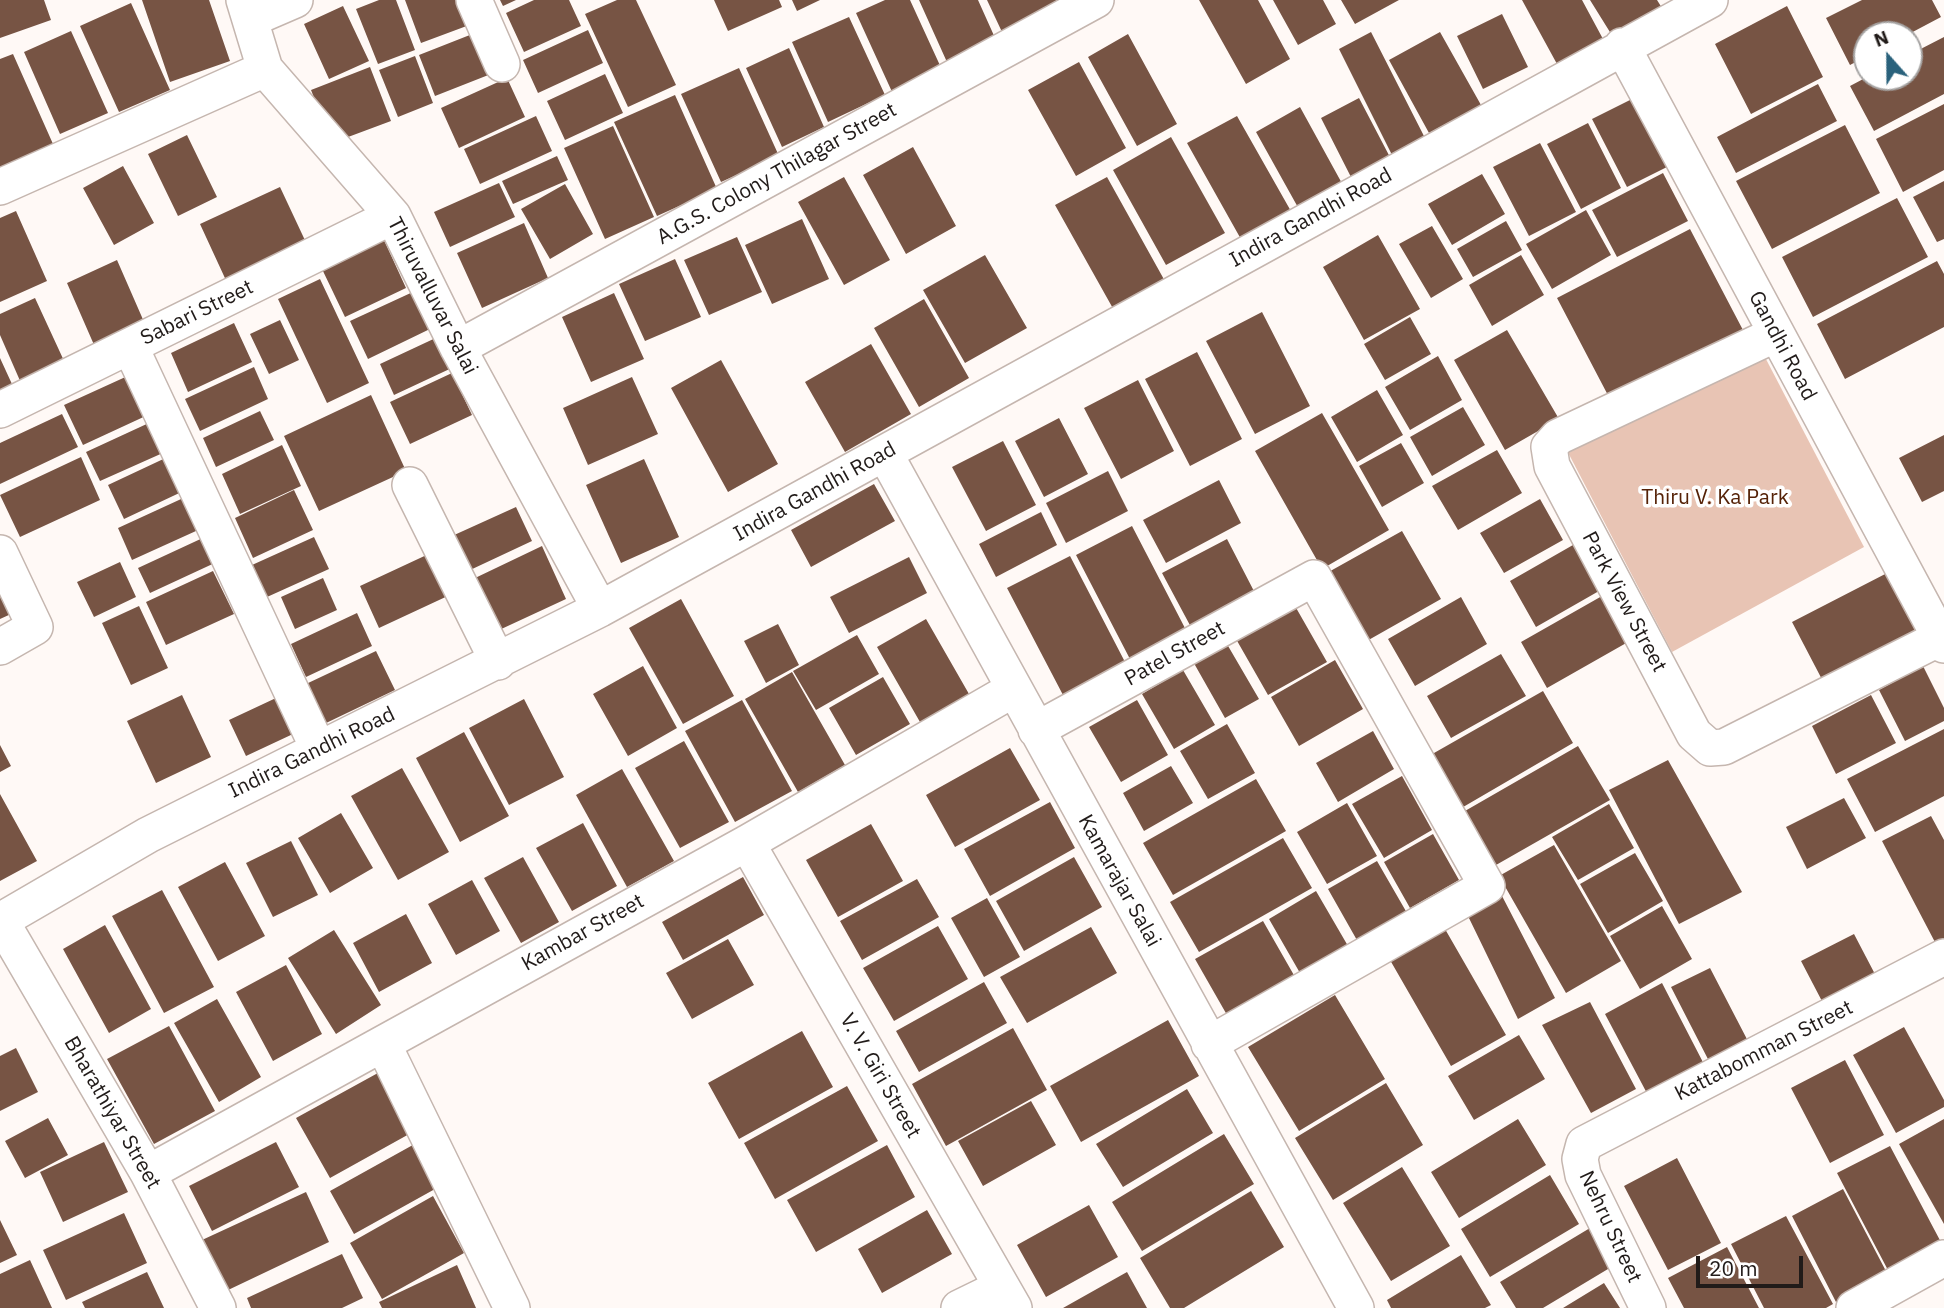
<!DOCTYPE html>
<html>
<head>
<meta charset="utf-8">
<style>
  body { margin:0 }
  #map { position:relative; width:1944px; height:1308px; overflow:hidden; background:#fff9f6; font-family:"IBM Plex Sans",sans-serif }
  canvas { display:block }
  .north { position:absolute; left:1853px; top:21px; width:70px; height:70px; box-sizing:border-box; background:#fff; border:2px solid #a6a4a3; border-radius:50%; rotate:339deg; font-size:19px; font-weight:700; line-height:28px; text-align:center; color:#211b19 }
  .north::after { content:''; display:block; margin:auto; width:24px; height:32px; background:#2a627c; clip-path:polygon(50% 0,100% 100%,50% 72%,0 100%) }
  .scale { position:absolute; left:1696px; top:1256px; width:107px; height:32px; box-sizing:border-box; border:4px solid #211b19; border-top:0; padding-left:9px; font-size:21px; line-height:24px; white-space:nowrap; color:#211b19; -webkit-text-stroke:5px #fff; paint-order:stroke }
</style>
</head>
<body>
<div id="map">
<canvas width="1944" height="1308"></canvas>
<div class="north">N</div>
<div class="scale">20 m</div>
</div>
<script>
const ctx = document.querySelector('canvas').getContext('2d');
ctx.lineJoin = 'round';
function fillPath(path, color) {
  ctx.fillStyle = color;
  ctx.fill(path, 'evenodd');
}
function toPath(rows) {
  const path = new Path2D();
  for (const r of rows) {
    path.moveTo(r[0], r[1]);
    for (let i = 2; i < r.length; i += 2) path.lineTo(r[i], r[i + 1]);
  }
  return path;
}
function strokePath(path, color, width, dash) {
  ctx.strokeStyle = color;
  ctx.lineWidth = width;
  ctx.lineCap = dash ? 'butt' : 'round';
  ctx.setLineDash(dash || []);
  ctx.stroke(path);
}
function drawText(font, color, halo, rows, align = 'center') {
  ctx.font = font + ' "IBM Plex Sans",sans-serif';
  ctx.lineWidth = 7;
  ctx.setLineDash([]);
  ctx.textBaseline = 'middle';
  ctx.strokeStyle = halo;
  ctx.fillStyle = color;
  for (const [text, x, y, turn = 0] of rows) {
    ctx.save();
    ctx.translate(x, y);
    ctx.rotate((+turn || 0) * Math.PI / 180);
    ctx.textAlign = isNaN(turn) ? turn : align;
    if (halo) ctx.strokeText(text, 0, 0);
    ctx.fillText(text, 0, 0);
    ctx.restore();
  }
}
const green = toPath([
  [1756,340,1864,547,1672,652,1561,439]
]);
const building = toPath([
  [0,0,44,0,51,20,0,38],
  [142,0,209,0,230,61,170,82],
  [379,0,396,0,415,50,378,64,356,9],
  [405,0,463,0,472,24,421,43],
  [500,0,516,0,503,6],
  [534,0,569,0,581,26,524,52,506,13],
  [617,0,636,0,676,85,628,107,585,14],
  [714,0,779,0,782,7,728,31],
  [792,0,820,0,797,11],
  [885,0,910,0,943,72,893,94,856,13],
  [919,0,978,0,1000,49,951,71],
  [987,0,1058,0,1061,5,1002,32],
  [1199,0,1258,0,1290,59,1246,84],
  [1273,0,1323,0,1336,24,1298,45],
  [1341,0,1399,0,1355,24],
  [1522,0,1582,0,1603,39,1557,64],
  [1590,0,1657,0,1667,16,1618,45],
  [1862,0,1932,0,1941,17,1907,35,1867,35,1867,56,1850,65,1826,18],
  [131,3,170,90,119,112,80,26],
  [343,6,369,61,329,79,304,24],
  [1787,6,1823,77,1751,114,1715,44],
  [1502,14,1528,67,1483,89,1457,36],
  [849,17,885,95,828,122,792,42],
  [588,30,603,63,538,93,523,60],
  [71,31,108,113,60,134,24,52],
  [480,31,496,72,435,96,419,55],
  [1371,32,1426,140,1393,157,1339,49],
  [1440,32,1481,105,1429,133,1389,60],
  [1128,34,1177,124,1137,146,1088,57],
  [1944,37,1944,94,1874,131,1850,86,1867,77,1909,77,1909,55],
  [789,48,824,127,782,147,746,68],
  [13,54,57,153,0,178,0,59],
  [415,56,433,103,398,117,379,70],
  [1079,62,1126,148,1076,176,1028,90],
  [370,67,391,121,332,143,311,90],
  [739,68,779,156,721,182,681,94],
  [605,74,623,113,565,140,547,101],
  [507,78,525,117,459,148,441,108],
  [1818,84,1837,121,1736,173,1717,137],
  [675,95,717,189,657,216,614,122],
  [1359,98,1392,161,1353,181,1321,118],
  [1634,98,1669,166,1627,187,1592,119],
  [1944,104,1944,170,1903,192,1876,139],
  [1300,107,1344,187,1300,211,1256,132],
  [536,116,552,151,480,184,464,149],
  [1237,116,1292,213,1242,241,1187,143],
  [1588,123,1621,188,1581,209,1547,144],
  [1845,125,1880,193,1772,249,1736,181],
  [613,126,654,217,605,239,564,148],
  [187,135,217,197,178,216,148,154],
  [1171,137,1225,233,1166,265,1113,170],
  [1540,143,1576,212,1529,236,1493,167],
  [913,147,956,226,906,254,863,175],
  [557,156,568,180,513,204,502,181],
  [123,166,154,223,114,245,83,188],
  [1663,173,1688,221,1617,257,1592,210],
  [1482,174,1505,214,1452,245,1428,204],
  [844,177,890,260,844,285,798,202],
  [1107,177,1171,292,1120,321,1055,205],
  [1944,181,1944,239,1937,242,1913,197],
  [499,183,515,217,450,247,434,212],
  [565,184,593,234,550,259,521,209],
  [280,187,310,251,230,289,200,224],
  [1897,198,1928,257,1813,317,1782,257],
  [1586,210,1611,255,1552,289,1526,244],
  [16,211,47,281,0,302,0,218],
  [802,219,829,279,772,304,745,245],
  [1506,221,1522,250,1473,277,1457,249],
  [524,223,548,278,482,308,457,253],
  [1432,226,1463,279,1431,298,1399,244],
  [1690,229,1744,332,1611,401,1557,298],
  [1378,235,1420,309,1364,340,1323,267],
  [737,237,762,292,709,315,684,260],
  [384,240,406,288,345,317,322,269],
  [985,255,1027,328,965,363,923,290],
  [1521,255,1544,295,1492,326,1469,285],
  [675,259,701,317,645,341,619,284],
  [117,260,148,331,98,354,67,283],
  [1937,261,1944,274,1944,327,1845,379,1817,324],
  [320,279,369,383,327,403,278,299],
  [415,291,432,328,368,359,350,321],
  [614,293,644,359,591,382,562,317],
  [35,298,65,363,21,383,0,335,0,314],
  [924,299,969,378,919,407,874,328],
  [1262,312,1310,406,1255,434,1206,341],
  [1410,317,1431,354,1385,380,1364,344],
  [280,320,299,360,269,374,250,334],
  [234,323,252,362,188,392,171,353],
  [1507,330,1559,419,1505,450,1454,360],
  [442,335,456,366,394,395,380,364],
  [871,344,911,414,845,452,805,382],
  [1197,352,1242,439,1190,466,1145,379],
  [1438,356,1462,400,1410,430,1385,387],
  [0,358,17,395,0,402],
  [721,360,778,464,728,492,671,388],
  [254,367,268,399,200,431,185,399],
  [452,373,472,415,410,444,390,402],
  [132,374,150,414,83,445,64,405],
  [632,377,658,434,588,465,563,408],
  [1138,380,1174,451,1121,479,1084,408],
  [1377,390,1403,435,1357,462,1331,417],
  [371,395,406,471,319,511,284,436],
  [1463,407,1485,445,1432,476,1410,437],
  [260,411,274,440,216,467,203,438],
  [1322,413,1389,530,1322,569,1255,451],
  [62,414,78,447,0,484,0,443],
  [1059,418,1088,474,1044,497,1015,441],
  [151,422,165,452,100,481,86,452],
  [1944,435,1944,491,1922,502,1899,458],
  [1003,441,1036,505,986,531,952,467],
  [1401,443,1424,483,1382,507,1359,466],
  [282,445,301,486,240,514,222,474],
  [1497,450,1522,493,1458,530,1432,486],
  [174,454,190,488,124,519,108,485],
  [81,457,100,500,20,537,0,495],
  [644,459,679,537,621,563,586,485],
  [1108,471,1128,511,1066,543,1046,503],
  [1219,480,1241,523,1166,563,1143,520],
  [874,484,895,521,811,567,791,530],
  [294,490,313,530,253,558,235,518],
  [192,494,207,526,132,560,118,528],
  [1540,499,1563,540,1504,573,1480,533],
  [516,507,532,541,468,571,452,536],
  [1041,512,1057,545,996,577,979,544],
  [1132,526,1187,632,1131,661,1076,555],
  [1402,531,1441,599,1365,642,1325,574],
  [207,536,219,561,150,593,138,568],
  [314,537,329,569,267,597,252,565],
  [1227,539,1256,595,1192,629,1162,573],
  [1573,545,1599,591,1536,627,1510,581],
  [542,546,566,599,497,631,473,579],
  [433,552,452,594,379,628,360,586],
  [1070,556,1125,662,1063,695,1007,588],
  [909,557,927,593,849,633,830,597],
  [120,562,136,597,94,617,77,582],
  [213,571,234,614,166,645,146,602],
  [1891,571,1926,638,1827,689,1792,622],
  [323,578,337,610,295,629,281,597],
  [0,591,11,614,0,619],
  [1602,596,1628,642,1547,688,1521,642],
  [1461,597,1487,644,1415,686,1388,639],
  [681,599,734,696,683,724,629,628],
  [139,606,168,668,131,685,102,623],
  [1295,606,1327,662,1268,695,1236,639],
  [357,613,372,646,306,677,291,644],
  [926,619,969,694,920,722,877,647],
  [778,624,799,665,766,683,744,641],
  [857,635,879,674,816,710,793,671],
  [1224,639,1259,699,1225,718,1191,658],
  [376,651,395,690,324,724,306,684],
  [1501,654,1526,696,1451,738,1427,696],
  [1335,660,1363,709,1299,746,1271,697],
  [643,666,677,728,628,756,593,694],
  [1923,666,1944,708,1944,721,1905,741,1879,690],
  [1183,670,1215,725,1174,749,1142,694],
  [792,672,845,765,798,792,745,699],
  [883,677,910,724,856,755,829,708],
  [1543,691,1573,743,1458,810,1427,757],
  [182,695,211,757,156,783,127,721],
  [1871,695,1896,743,1836,774,1812,726],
  [276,698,293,734,246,756,229,720],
  [524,699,564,777,509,805,469,728],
  [742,700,792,791,735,822,685,731],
  [1137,700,1168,755,1121,782,1089,727],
  [1227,724,1255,773,1208,799,1180,751],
  [1944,729,1944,796,1875,832,1847,779],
  [1373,731,1394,769,1338,802,1316,763],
  [464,732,509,816,460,842,416,758],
  [684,741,729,822,680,848,635,768],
  [0,745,11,766,0,772],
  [1578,746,1610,800,1489,869,1458,815],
  [1010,748,1040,800,955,847,926,795],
  [1668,760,1742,892,1679,924,1609,790],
  [1171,766,1193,803,1144,831,1123,793],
  [402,768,449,852,398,880,351,796],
  [622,769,674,861,627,887,576,795],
  [1402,776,1432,830,1384,858,1352,804],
  [1256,779,1286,831,1173,895,1143,843],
  [0,794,37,861,0,881],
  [1844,798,1866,838,1807,869,1786,827],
  [1050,802,1075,848,990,896,964,849],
  [1347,803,1377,856,1327,884,1297,832],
  [1609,804,1634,848,1578,880,1552,837],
  [341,813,373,868,330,893,298,838],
  [1931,816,1944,840,1944,943,1937,946,1882,841],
  [583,823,617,886,572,911,536,848],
  [871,824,903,881,838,917,806,860],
  [1433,834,1459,880,1410,908,1384,862],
  [1283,838,1312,888,1199,952,1170,902],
  [291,841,318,895,273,917,246,863],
  [1554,845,1621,961,1566,993,1499,876],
  [1635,853,1663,901,1608,933,1580,884],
  [523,857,559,922,521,943,484,878],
  [1074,857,1102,907,1024,951,996,901],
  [1377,861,1407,913,1358,942,1328,889],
  [225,862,265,936,218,961,178,887],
  [743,877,764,915,683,960,662,922],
  [917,879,939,917,862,960,840,921],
  [472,880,500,931,456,955,428,904],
  [162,890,214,987,164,1013,112,916],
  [1316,891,1348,946,1300,973,1269,919],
  [1502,896,1555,998,1518,1019,1468,916],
  [987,898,1020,957,984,977,951,918],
  [1662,906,1692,959,1640,989,1610,936],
  [406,914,432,963,379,992,353,943],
  [1263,921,1295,977,1227,1015,1195,959],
  [105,925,151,1009,109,1033,63,949],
  [938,926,968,979,894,1021,863,968],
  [1091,927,1117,973,1027,1023,1000,977],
  [1445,929,1506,1035,1451,1066,1390,960],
  [334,930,381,1005,336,1034,288,958],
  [1854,934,1877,978,1824,1005,1801,961],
  [728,939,754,985,692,1019,666,973],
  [286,965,322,1034,273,1061,236,992],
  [1710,968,1750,1045,1711,1065,1671,987],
  [984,982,1007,1023,919,1072,896,1031],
  [1662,983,1707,1070,1650,1099,1605,1014],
  [1335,995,1385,1079,1299,1131,1248,1047],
  [217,999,261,1077,219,1102,174,1023],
  [1590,1002,1636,1089,1591,1113,1542,1025],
  [1168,1020,1199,1076,1081,1142,1050,1086],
  [169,1026,215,1111,154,1144,107,1059],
  [1904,1027,1944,1100,1944,1107,1896,1133,1853,1055],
  [1013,1028,1047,1090,946,1146,912,1084],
  [802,1031,833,1087,739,1139,708,1083],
  [1519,1035,1545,1079,1474,1120,1448,1076],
  [16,1048,38,1092,0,1111,0,1056],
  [1845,1060,1884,1135,1830,1163,1791,1088],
  [387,1068,420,1128,330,1178,296,1118],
  [1386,1083,1423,1145,1333,1200,1295,1138],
  [847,1086,878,1141,775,1199,744,1143],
  [1187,1089,1213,1133,1123,1187,1096,1144],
  [1031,1101,1056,1145,983,1186,958,1141],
  [48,1118,68,1155,25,1178,5,1141],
  [1518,1119,1546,1165,1459,1218,1431,1172],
  [1944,1119,1944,1224,1899,1144],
  [1224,1134,1254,1184,1142,1251,1112,1202],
  [420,1141,444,1184,354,1234,330,1191],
  [104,1142,128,1192,63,1222,40,1172],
  [276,1142,299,1187,212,1231,189,1186],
  [887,1145,915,1197,816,1252,787,1200],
  [1890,1146,1943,1246,1890,1274,1837,1173],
  [1677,1158,1721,1243,1668,1270,1624,1186],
  [1402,1167,1450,1246,1391,1281,1343,1203],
  [1550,1175,1579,1224,1490,1277,1461,1229],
  [1843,1189,1888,1275,1836,1302,1792,1216],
  [1251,1191,1284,1247,1184,1308,1170,1308,1140,1258],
  [306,1192,329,1242,226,1291,202,1240],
  [433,1196,464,1253,382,1299,350,1243],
  [1089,1205,1118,1257,1046,1297,1017,1245],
  [927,1210,952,1254,882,1293,858,1249],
  [124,1213,147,1263,66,1300,43,1250],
  [1786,1216,1833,1304,1826,1308,1764,1308,1731,1244],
  [0,1220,17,1255,0,1263],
  [1590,1228,1613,1266,1543,1308,1516,1308,1500,1282],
  [1727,1247,1759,1308,1684,1308,1668,1278],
  [342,1254,363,1298,342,1308,251,1308,247,1298],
  [1461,1255,1491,1305,1485,1308,1391,1308,1387,1300],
  [30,1260,52,1308,0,1308,0,1274],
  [457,1265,476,1308,382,1308,379,1302],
  [147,1272,164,1308,85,1308,82,1302],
  [1127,1272,1147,1308,1063,1308],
  [1604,1283,1620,1308,1563,1308]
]);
const minor = toPath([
  [244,0,265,69,393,216,458,348,600,609],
  [474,0,502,64],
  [251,19,295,0],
  [1622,46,1944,645],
  [0,187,265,69],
  [1776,334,1558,437,1549,447,1552,466,1694,734,1710,748,1724,747,1940,638],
  [130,346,318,748],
  [458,348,1096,0],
  [0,410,393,216],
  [885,454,1356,1308],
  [410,485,498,662],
  [0,553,35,627,0,647],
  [1036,730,1314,578,1487,886,1209,1044],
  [747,843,1014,1308],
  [0,921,148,835,600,609,1710,0],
  [1,921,148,1173,218,1308],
  [383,1044,512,1308],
  [148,1173,747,843,1014,689],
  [959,1308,1002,1287],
  [1648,1308,1583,1175,1580,1159,1584,1144,1944,957],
  [1854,1308,1944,1258]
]);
const streetNames = [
  ["A.G.S. Colony Thilagar Street",777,174,-29],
  ["Indira Gandhi Road",1311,218,-29],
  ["Thiruvalluvar Salai",432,296,63],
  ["Sabari Street",197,313,-26],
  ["Gandhi Road",1782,346,62],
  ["Indira Gandhi Road",815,492,-29],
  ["Park View Street",1624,602,62],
  ["Patel Street",1175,654,-29],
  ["Indira Gandhi Road",312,753,-26],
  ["Kamarajar Salai",1119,881,61],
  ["Kambar Street",583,933,-29],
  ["Kattabomman Street",1764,1051,-27],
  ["V. V. Giri Street",880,1076,60],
  ["Bharathiyar Street",112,1113,60],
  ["Nehru Street",1610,1227,65]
];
const parkNames = [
  ["Thiru V. Ka Park",1715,498]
];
fillPath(green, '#e8c4b4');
fillPath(building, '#775444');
strokePath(minor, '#c5b6af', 38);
strokePath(minor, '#fff', 35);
drawText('21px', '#211b19', '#fff', streetNames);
drawText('21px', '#552207', '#fff', parkNames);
</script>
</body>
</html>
